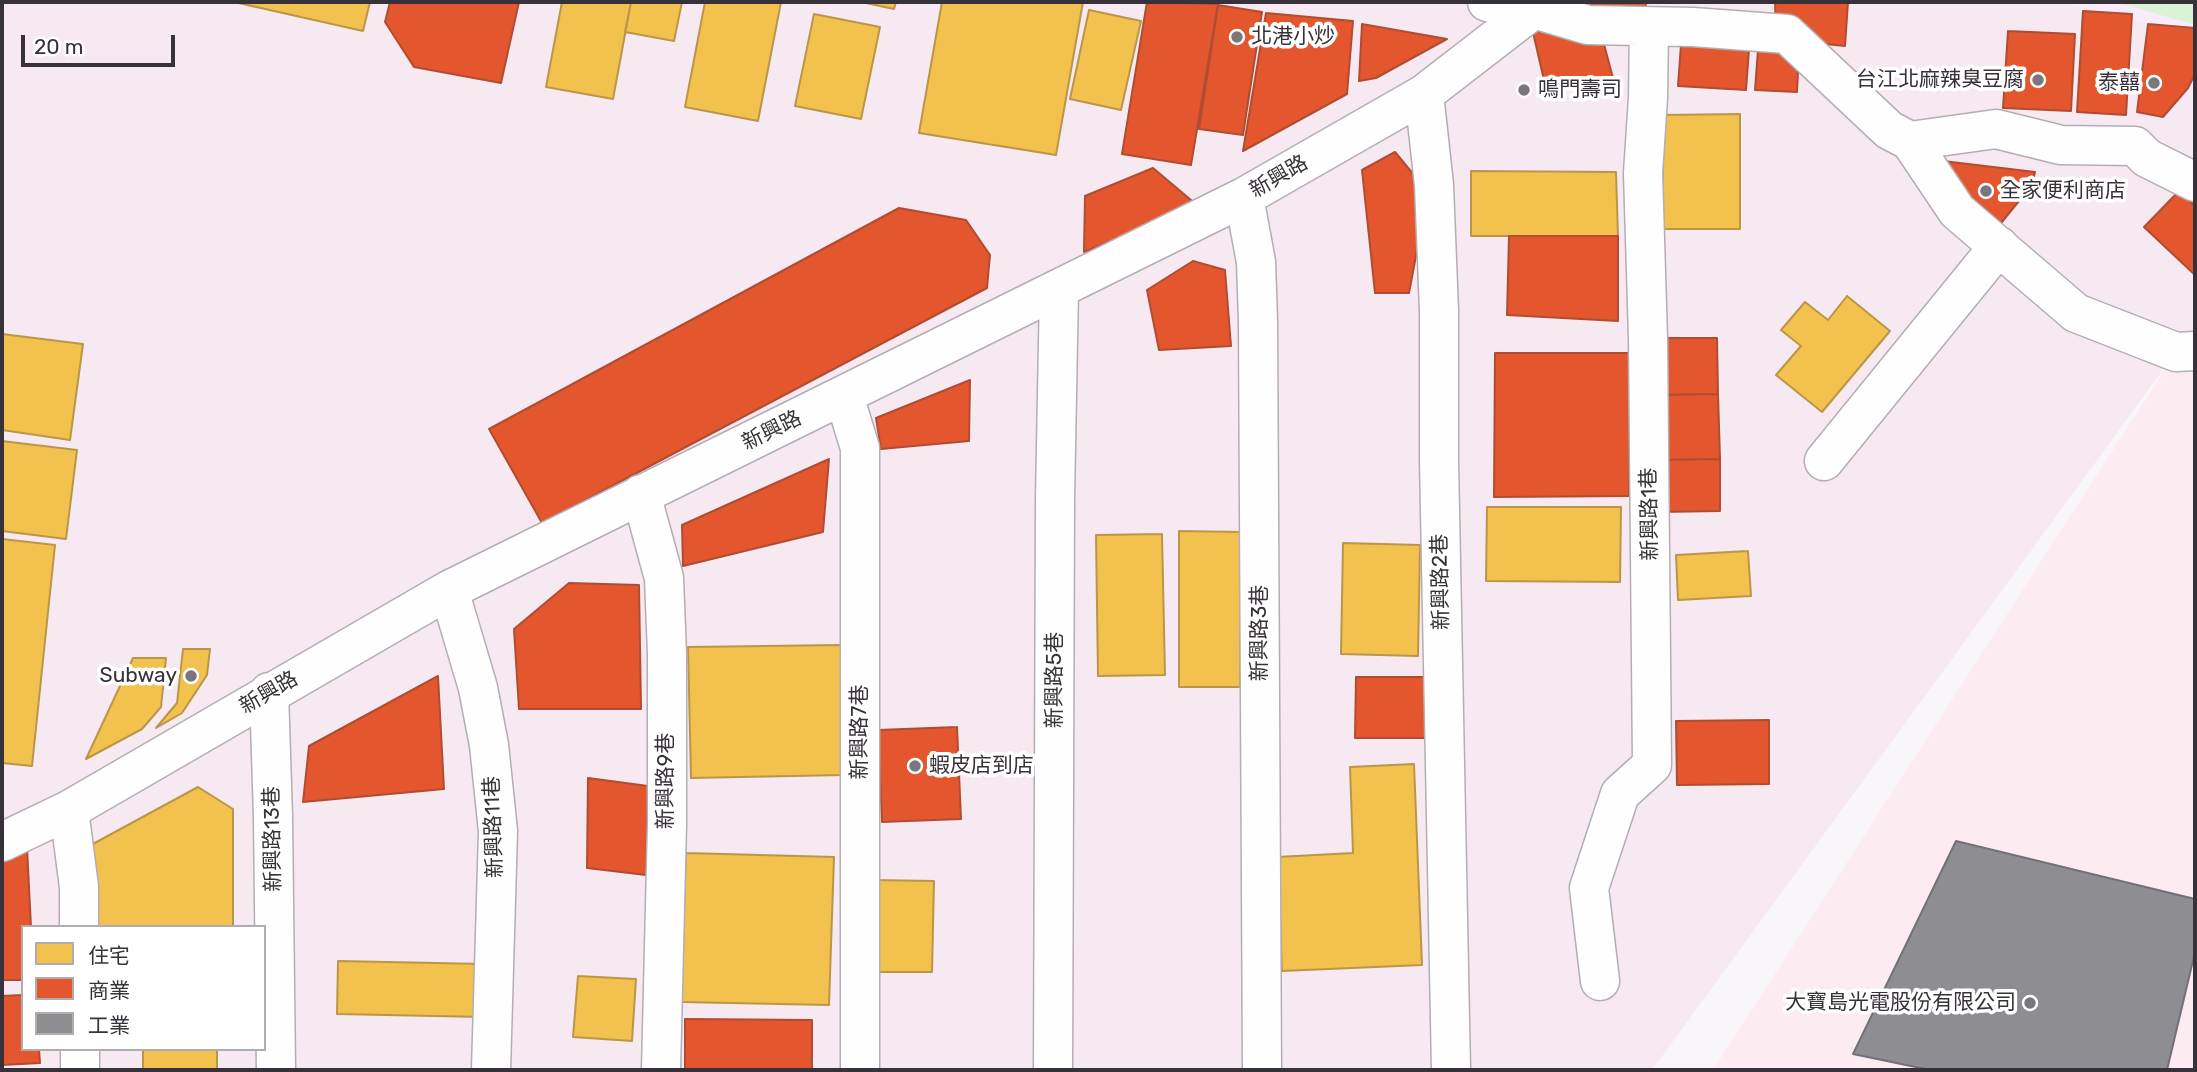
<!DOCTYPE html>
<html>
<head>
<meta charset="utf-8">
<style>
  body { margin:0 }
  #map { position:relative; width:2197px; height:1072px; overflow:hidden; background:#f9f6fa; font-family:Rubik,"Noto Sans TC",sans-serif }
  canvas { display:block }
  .frame { position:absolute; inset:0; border:4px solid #373139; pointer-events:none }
  .legend { position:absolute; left:21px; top:925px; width:245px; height:126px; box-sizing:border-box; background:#fff; border:2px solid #afadb0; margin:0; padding:9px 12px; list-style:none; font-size:21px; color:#373139 }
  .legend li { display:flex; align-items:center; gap:14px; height:35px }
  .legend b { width:35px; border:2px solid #afadb0 }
  .scale { position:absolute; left:21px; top:35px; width:154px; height:32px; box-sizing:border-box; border:4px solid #373139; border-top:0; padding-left:9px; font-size:21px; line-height:24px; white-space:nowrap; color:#373139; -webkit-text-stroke:5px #fff; paint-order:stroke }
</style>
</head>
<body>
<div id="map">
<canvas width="2197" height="1072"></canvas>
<div class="frame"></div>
<ul class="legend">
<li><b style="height:19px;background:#f2c14e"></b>住宅</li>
<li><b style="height:19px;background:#e4572e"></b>商業</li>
<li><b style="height:19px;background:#8d8d92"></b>工業</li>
</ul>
<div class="scale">20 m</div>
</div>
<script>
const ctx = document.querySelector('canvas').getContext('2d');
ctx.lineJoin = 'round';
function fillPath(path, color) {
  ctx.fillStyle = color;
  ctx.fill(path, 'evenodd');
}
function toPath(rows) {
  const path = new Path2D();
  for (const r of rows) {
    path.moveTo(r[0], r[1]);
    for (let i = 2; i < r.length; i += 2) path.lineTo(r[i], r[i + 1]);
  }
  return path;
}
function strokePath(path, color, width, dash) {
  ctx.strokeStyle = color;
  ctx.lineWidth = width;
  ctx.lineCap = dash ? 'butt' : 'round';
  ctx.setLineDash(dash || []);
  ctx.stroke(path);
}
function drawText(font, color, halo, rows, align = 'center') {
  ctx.font = font + ' Rubik,"Noto Sans TC",sans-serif';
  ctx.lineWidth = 7;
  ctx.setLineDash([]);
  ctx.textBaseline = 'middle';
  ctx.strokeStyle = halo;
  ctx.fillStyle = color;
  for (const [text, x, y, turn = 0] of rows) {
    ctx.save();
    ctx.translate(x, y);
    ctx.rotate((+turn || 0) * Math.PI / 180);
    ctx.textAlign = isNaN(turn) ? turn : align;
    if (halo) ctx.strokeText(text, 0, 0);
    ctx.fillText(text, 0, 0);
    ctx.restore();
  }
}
const commercial = toPath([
  [2,2,2059,2,2195,34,2195,334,2176,352,1652,1070,2,1070],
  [23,927,264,927,264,1049,23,1049]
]);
const industrial = toPath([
  [2195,334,2195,1070,1713,1070,2176,352]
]);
const built = toPath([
  [2059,2,2195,2,2195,34]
]);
const green = toPath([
  [2116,2,2195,2,2195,26,2195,25]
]);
const homes = toPath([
  [234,2,370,2,363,31,234,2],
  [562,2,631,2,613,99,546,87,562,2],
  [631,2,682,2,674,41,625,32,631,2],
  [705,2,781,2,758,121,685,107,705,2],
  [861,2,896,2,894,9,861,2],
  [942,2,1083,2,1056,155,919,133,942,2],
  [1089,10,1141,21,1121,110,1070,99,1089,10],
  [814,14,880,27,861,119,795,106,814,14],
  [1740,114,1740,229,1662,229,1663,115,1740,114],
  [1471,171,1616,172,1618,236,1471,236,1471,171],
  [1847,296,1890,331,1822,412,1776,375,1801,346,1781,330,1805,302,1828,320,1847,296],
  [2,334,83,344,70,440,2,430,2,334],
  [2,441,77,450,66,539,2,531,2,441],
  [1487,507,1621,507,1620,582,1486,581,1487,507],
  [1179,531,1241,532,1240,687,1179,687,1179,531],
  [1162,534,1165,675,1098,676,1096,535,1162,534],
  [2,539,55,545,32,766,2,763,2,539],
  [1343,543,1420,545,1418,656,1341,654,1343,543],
  [1748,551,1751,596,1678,600,1676,555,1748,551],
  [841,645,843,775,691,778,688,647,841,645],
  [183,649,210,649,207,675,182,713,156,728,177,703,183,649],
  [133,658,166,658,161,707,142,729,86,759,133,658],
  [1414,764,1422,965,1282,971,1277,857,1353,853,1350,767,1414,764],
  [198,787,233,809,233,927,88,927,91,845,198,787],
  [686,853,834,857,829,1005,681,1002,686,853],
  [872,880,934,881,932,972,871,972,872,880],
  [338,961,485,964,483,1017,337,1014,338,961],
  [578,976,636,979,632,1041,573,1037,578,976],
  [143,1049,217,1049,217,1070,143,1070,143,1049]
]);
const shops = toPath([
  [390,2,519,2,501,83,414,67,385,22,390,2],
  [1147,2,1218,4,1191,165,1122,154,1147,2],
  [1558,2,1646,2,1645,16,1558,2],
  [1775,2,1848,2,1845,46,1805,42,1776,31,1775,2],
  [1218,5,1262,12,1243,135,1199,129,1218,5],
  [2083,11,2132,14,2126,115,2077,112,2083,11],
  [1266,13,1353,21,1347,94,1243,151,1266,13],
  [1362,24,1447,39,1376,78,1359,81,1362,24],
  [2148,24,2195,28,2195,74,2188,88,2163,117,2137,112,2148,24],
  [1532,28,1601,33,1613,78,1544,80,1532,28],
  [1682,31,1750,36,1746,90,1678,86,1682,31],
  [2008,31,2075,34,2071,111,2003,108,2008,31],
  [1759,36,1799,51,1797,92,1755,90,1759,36],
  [1395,152,1428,192,1409,293,1375,293,1362,170,1395,152],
  [1943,161,2035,172,2032,185,1997,228,1969,204,1943,161],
  [1153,168,1198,206,1084,252,1085,196,1153,168],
  [2179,191,2195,206,2195,275,2144,227,2179,191],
  [899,208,966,220,990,255,987,288,542,523,489,429,899,208],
  [1509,236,1618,236,1618,321,1507,315,1509,236],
  [1193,261,1225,270,1231,346,1159,350,1147,290,1193,261],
  [1655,338,1717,338,1718,394,1655,395,1655,338],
  [1495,353,1630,353,1629,496,1494,497,1495,353],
  [970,380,969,441,881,449,876,418,970,380],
  [1718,394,1720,459,1657,460,1655,395,1718,394],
  [829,459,823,532,683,566,682,525,829,459],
  [1720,459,1720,511,1658,512,1657,460,1720,459],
  [569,583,639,585,641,709,519,709,514,629,569,583],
  [438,676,444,789,303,802,309,746,438,676],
  [1356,677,1431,677,1431,738,1355,738,1356,677],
  [1769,720,1769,784,1677,785,1676,721,1769,720],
  [957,727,961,819,882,822,878,730,957,727],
  [588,778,648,786,646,875,587,868,588,778],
  [27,847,31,927,23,927,23,980,2,980,2,860,27,847],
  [23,995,23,1049,39,1049,40,1063,2,1065,2,996,23,995],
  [685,1019,812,1020,812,1070,685,1070,685,1019]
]);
const industry = toPath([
  [1956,841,2195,899,2195,952,2167,1070,1930,1070,1853,1054,1956,841]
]);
const minor = toPath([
  [1487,2,1534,9,1588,25,1693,27,1787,34,1889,130,1910,141,1996,129,2061,145,2135,146,2147,158,2195,182],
  [1424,94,1434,185,1439,311,1439,460,1451,1070],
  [1910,141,1957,211,2076,313,2176,352,2195,351],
  [1244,197,1256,262,1258,321,1262,1070],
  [844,396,860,448,860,1070],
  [1824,461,1999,246],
  [641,494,664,578,667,654,667,824,661,1070],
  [449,590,478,688,489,745,498,831,491,1070],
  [269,692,273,817,276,1070],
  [69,810,79,887,79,927],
  [2,842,69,810,449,590,1244,197,1424,94,1534,9],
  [1600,981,1589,888,1620,794,1652,765,1648,338,1643,173,1648,98,1649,28],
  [80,1049,80,1070],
  [1053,1070,1055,499,1059,290]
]);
const markers = [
  [1237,37,7,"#7b767d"],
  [2038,80,7,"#7b767d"],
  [2154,83,7,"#7b767d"],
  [1524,90,7,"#7b767d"],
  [1986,191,7,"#7b767d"],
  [191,676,7,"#7b767d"],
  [915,766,7,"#7b767d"],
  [2030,1003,7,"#7b767d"]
];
const poiNames = [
  ["北港小炒",1251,37],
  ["台江北麻辣臭豆腐",2024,80,"right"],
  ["泰囍",2140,83,"right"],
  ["鳴門壽司",1538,90],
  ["全家便利商店",2000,191],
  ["Subway",177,676,"right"],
  ["蝦皮店到店",929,766],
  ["大寶島光電股份有限公司",2016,1003,"right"]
];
const streetNames = [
  ["新興路",1279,177,-30],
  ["新興路",772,431,-26],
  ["新興路1巷",1650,514,-91],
  ["新興路2巷",1441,582,-91],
  ["新興路3巷",1260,633,-90],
  ["新興路5巷",1055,680,-90],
  ["新興路",269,693,-30],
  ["新興路7巷",860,732,-90],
  ["新興路9巷",666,781,-90],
  ["新興路11巷",494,827,-92],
  ["新興路13巷",273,839,-91]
];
fillPath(commercial, '#f7e9f1');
fillPath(industrial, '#fcecf1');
fillPath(built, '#f8ebfc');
fillPath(green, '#dbf3d5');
fillPath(homes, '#f2c14e');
strokePath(homes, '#ba9648', 2);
fillPath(shops, '#e4572e');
strokePath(shops, '#b04c31', 2);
fillPath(industry, '#8d8d92');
strokePath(industry, '#737177', 2);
strokePath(minor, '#b3aeb4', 41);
strokePath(minor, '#fefefe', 38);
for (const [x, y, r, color] of markers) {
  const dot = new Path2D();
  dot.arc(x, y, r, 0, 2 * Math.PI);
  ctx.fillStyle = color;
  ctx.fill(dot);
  strokePath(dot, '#fff', 2.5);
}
drawText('21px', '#373139', '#fff', poiNames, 'left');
drawText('21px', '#373139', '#fff', streetNames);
</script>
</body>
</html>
